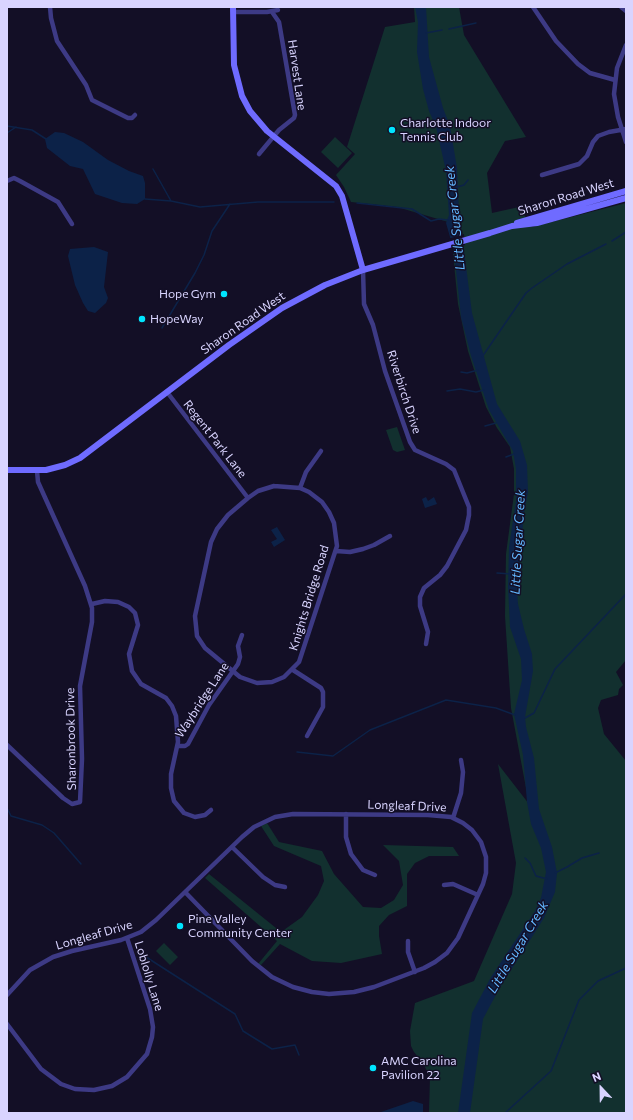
<!DOCTYPE html>
<html>
<head>
<meta charset="utf-8">
<style>
  body { margin:0 }
  #map { position:relative; width:633px; height:1120px; overflow:hidden; background:#130f26; font-family:Commissioner,sans-serif }
  canvas { display:block }
  .frame { position:absolute; inset:0; border:8px solid #d9d4ff; pointer-events:none }
  .north { position:absolute; left:581px; top:1068px; width:40px; height:40px; -webkit-text-stroke:3px #130f26; paint-order:stroke; rotate:338deg; font-size:11px; font-weight:700; line-height:16px; text-align:center; color:#d9d4ff }
  .north::after { content:''; display:block; margin:auto; width:14px; height:18px; background:#d9d4ff; clip-path:polygon(50% 0,100% 100%,50% 72%,0 100%) }
</style>
</head>
<body>
<div id="map">
<canvas width="633" height="1120"></canvas>
<div class="frame"></div>
<div class="north">N</div>
</div>
<script>
const ctx = document.querySelector('canvas').getContext('2d');
ctx.lineJoin = 'round';
function fillPath(path, color) {
  ctx.fillStyle = color;
  ctx.fill(path, 'evenodd');
}
function toPath(rows) {
  const path = new Path2D();
  for (const r of rows) {
    path.moveTo(r[0], r[1]);
    for (let i = 2; i < r.length; i += 2) path.lineTo(r[i], r[i + 1]);
  }
  return path;
}
function strokePath(path, color, width, dash) {
  ctx.strokeStyle = color;
  ctx.lineWidth = width;
  ctx.lineCap = dash ? 'butt' : 'round';
  ctx.setLineDash(dash || []);
  ctx.stroke(path);
}
function drawText(font, color, halo, rows, align = 'center') {
  ctx.font = font + ' Commissioner,sans-serif';
  ctx.lineWidth = 3;
  ctx.setLineDash([]);
  ctx.textBaseline = 'middle';
  ctx.strokeStyle = halo;
  ctx.fillStyle = color;
  for (const [text, x, y, turn = 0] of rows) {
    ctx.save();
    ctx.translate(x, y);
    ctx.rotate((+turn || 0) * Math.PI / 180);
    ctx.textAlign = isNaN(turn) ? turn : align;
    if (halo) ctx.strokeText(text, 0, 0);
    ctx.fillText(text, 0, 0);
    ctx.restore();
  }
}
const green = toPath([
  [414,7,459,7,464,35,526,137,505,141,487,173,492,213,519,207,532,227,626,203,626,660,616,672,623,685,619,689,618,695,601,700,598,708,604,734,626,761,626,1113,429,1113,430,1077,423,1063,414,1052,411,1046,410,1031,415,1003,474,981,512,894,516,863,498,764,529,804,511,708,505,616,506,554,514,494,514,469,510,447,497,428,486,407,468,351,458,304,453,254,459,249,455,224,397,207,351,202,344,187,336,175,355,154,347,147,385,27,415,22],
  [335,137,352,153,338,168,321,152],
  [397,427,405,450,397,452,393,450,386,430],
  [267,823,279,842,322,851,334,874,363,907,381,908,394,900,403,885,399,861,383,845,453,847,459,856,429,856,415,863,407,874,407,906,389,915,379,926,379,936,382,954,341,963,312,961,280,944,261,965,258,964,277,941,205,878,209,874,281,932,302,917,318,895,324,881,321,866,274,846,261,826],
  [164,943,178,957,170,965,156,951]
]);
const water = toPath([
  [415,7,426,7,429,57,443,108,450,126,457,168,459,212,472,313,497,404,520,441,527,465,528,492,524,513,517,589,518,604,524,629,532,654,533,671,525,717,526,727,534,758,539,809,552,847,557,873,555,892,544,918,499,989,483,1019,470,1113,458,1113,472,1013,491,977,535,911,541,898,546,872,541,848,531,824,527,802,523,755,514,714,522,680,521,659,510,627,508,587,509,547,516,501,516,469,513,451,489,410,471,356,461,317,454,251,446,223,449,215,446,171,436,127,429,111,423,89,417,52,418,22],
  [55,132,64,133,83,142,108,160,129,171,143,176,145,183,145,199,137,204,122,203,95,194,83,169,70,166,47,148,45,139],
  [94,247,108,252,104,287,108,298,106,303,95,313,88,311,83,303,75,285,68,256,70,249],
  [426,497,428,501,434,497,437,504,425,508,422,499],
  [277,527,285,540,274,547,271,542,277,539,271,530],
  [413,1101,423,1104,423,1113,378,1113]
]);
const pier = toPath([
  [464,234,465,245,451,249,448,239]
]);
const stream = toPath([
  [449,29,476,23],
  [426,33,442,30],
  [7,126,32,130,46,139],
  [7,133,16,127],
  [153,169,171,201],
  [457,187,464,185,468,180],
  [145,199,171,201,200,207,258,202,334,202],
  [357,203,412,209,431,221,439,219,448,220],
  [612,241,626,232],
  [162,328,195,273,204,255,212,231,230,204],
  [482,357,526,293,532,288,567,264,606,244],
  [461,372,467,373,478,370],
  [447,391,460,389,476,392,484,390],
  [485,426,496,423],
  [506,457,514,454],
  [497,573,511,574],
  [525,718,534,713,555,669,626,594],
  [297,752,333,756,370,730,446,700,496,708,515,715],
  [7,808,11,816,42,825,54,833,81,864],
  [525,858,530,863,536,876,547,879],
  [555,873,567,867,582,858,599,853],
  [146,957,235,1014,243,1031,272,1049,295,1045,299,1055],
  [505,1113,551,1071,579,1000,598,981,626,968]
]);
const street = toPath([
  [50,7,51,18,57,41,86,85,92,100,128,118,132,118,135,115],
  [533,7,556,41,578,64,590,73,615,80],
  [621,7,626,11],
  [233,12,267,12,278,10],
  [626,45,617,68,614,94,618,117,626,142],
  [259,154,279,130,294,118,295,115,279,22,272,12],
  [542,175,579,164,587,156,593,142,598,136,609,132,626,129],
  [7,181,14,178,20,181,58,202,72,224],
  [363,270,364,304,373,325,385,371,410,442,415,450,446,464,454,470,469,507,469,515,466,530,447,566,440,575,424,588,420,597,420,606,428,632,426,644],
  [167,392,248,498],
  [274,486,300,488,309,492,322,502,329,512,334,523,337,546,299,662,284,677,272,682,257,683,240,677,205,648,197,636,195,616,211,542,217,529,228,515,248,498,258,491,274,486],
  [300,488,306,472,321,451],
  [336,551,350,552,363,549,374,545,390,536],
  [92,604,105,601,118,602,129,607,135,613,138,625,129,654,132,671,141,684,166,698,172,706,176,716,178,742,171,774,171,788,174,801,184,813,195,817,205,815,211,810],
  [293,670,321,688,323,692,323,707,307,736],
  [7,745,63,798,72,804,80,802,82,759,80,686,92,622,92,608,85,586,38,482,37,471],
  [178,746,185,746,188,744,209,705,238,664,240,657,238,646,242,635],
  [346,814,346,837,351,854,363,870,375,875],
  [453,818,461,793,463,772,461,760],
  [232,847,263,877,275,885,285,887],
  [444,885,453,884,478,895],
  [408,941,408,952,415,972],
  [7,995,30,970,53,957,72,951,121,940,141,932,156,920,242,837,254,827,275,817,293,814,428,815,451,817,463,823,472,830,481,842,486,857,486,873,483,884,458,938,447,953,435,962,424,968,374,987,354,992,329,994,312,992,293,987,272,977,252,961,185,892],
  [7,1024,41,1069,61,1084,75,1089,94,1090,112,1086,127,1077,147,1054,152,1037,153,1027,150,1009,127,938]
]);
const secondary = toPath([
  [233,7,234,65,242,96,250,111,267,131,336,186,342,196,363,270],
  [517,223,626,191],
  [7,470,46,470,65,465,80,458,229,345,282,308,325,285,363,270,490,233,512,226,537,223,626,198]
]);
const markers = [
  [392,130,4,"#00e5ff"],
  [224,294,4,"#00e5ff"],
  [142,319,4,"#00e5ff"],
  [180,926,4,"#00e5ff"],
  [373,1068,4,"#00e5ff"]
];
const streetNames = [
  ["Harvest Lane",297,75,82],
  ["Sharon Road West",566,197,-17],
  ["Sharon Road West",243,323,-35],
  ["Riverbirch Drive",404,392,72],
  ["Regent Park Lane",215,439,52],
  ["Knights Bridge Road",309,598,-73],
  ["Waybridge Lane",202,700,-57],
  ["Sharonbrook Drive",71,739,-91],
  ["Longleaf Drive",407,806,2],
  ["Longleaf Drive",94,935,-16],
  ["Loblolly Lane",149,976,73]
];
const poiNames = [
  ["Charlotte Indoor",400,123],
  ["Tennis Club",400,137],
  ["Hope Gym",216,294,"right"],
  ["HopeWay",150,319],
  ["Pine Valley",188,919],
  ["Community Center",188,933],
  ["AMC Carolina",381,1061],
  ["Pavilion 22",381,1075]
];
const waterNames = [
  ["Little Sugar Creek",455,218,-96],
  ["Little Sugar Creek",518,542,-87],
  ["Little Sugar Creek",518,947,-59]
];
fillPath(green, '#12302f');
fillPath(water, '#0c2248');
fillPath(pier, '#130f26');
strokePath(stream, '#0c2248', 1.5);
strokePath(street, '#3d3a85', 4.5);
strokePath(secondary, '#6f6bff', 6);
for (const [x, y, r, color] of markers) {
  const dot = new Path2D();
  dot.arc(x, y, r, 0, 2 * Math.PI);
  ctx.fillStyle = color;
  ctx.fill(dot);
  strokePath(dot, '#130f26', 1.5);
}
drawText('12px', '#d9d4ff', '#130f26', streetNames);
drawText('12px', '#d9d4ff', '#130f26', poiNames, 'left');
drawText('italic 13px', '#62b6ff', '#130f26', waterNames);
</script>
</body>
</html>
